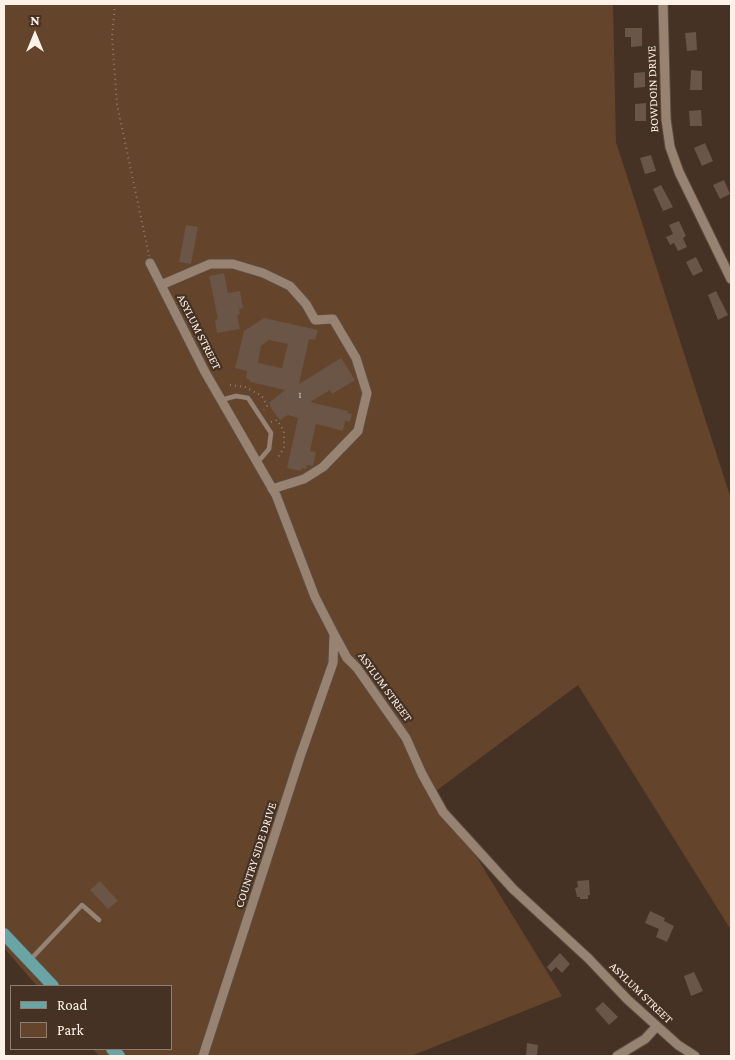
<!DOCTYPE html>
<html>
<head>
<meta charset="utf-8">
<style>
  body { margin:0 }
  #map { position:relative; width:735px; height:1060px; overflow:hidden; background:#453224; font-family:"Crimson Pro",serif }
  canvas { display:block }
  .frame { position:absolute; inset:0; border:5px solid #fdf1e8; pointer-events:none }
  .legend { position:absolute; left:10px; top:985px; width:162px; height:65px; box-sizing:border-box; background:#453224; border:1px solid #8f7e72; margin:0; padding:6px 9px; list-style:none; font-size:15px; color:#fdf1e8 }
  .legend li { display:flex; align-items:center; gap:10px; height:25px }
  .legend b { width:25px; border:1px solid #8f7e72 }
  .north { position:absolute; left:10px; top:10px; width:50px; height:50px; -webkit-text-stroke:4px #453224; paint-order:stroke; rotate:0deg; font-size:14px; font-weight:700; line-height:20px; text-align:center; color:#fdf1e8 }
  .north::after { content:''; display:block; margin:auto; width:18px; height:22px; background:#fdf1e8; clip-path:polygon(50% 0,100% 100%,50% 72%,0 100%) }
</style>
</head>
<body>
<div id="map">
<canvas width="735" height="1060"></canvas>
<div class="frame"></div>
<ul class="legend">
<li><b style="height:6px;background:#6aa4a4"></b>Road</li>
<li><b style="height:14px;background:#64442a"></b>Park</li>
</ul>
<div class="north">N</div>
</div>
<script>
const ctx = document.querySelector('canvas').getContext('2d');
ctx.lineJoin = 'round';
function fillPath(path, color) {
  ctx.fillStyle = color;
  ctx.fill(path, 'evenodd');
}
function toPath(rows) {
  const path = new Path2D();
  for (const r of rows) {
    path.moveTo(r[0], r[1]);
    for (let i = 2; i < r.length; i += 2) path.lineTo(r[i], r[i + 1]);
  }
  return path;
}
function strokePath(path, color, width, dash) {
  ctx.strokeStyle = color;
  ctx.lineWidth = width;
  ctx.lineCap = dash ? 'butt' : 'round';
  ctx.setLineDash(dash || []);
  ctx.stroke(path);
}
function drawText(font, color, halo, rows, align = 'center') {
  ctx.font = font + ' "Crimson Pro",serif';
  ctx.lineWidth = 4.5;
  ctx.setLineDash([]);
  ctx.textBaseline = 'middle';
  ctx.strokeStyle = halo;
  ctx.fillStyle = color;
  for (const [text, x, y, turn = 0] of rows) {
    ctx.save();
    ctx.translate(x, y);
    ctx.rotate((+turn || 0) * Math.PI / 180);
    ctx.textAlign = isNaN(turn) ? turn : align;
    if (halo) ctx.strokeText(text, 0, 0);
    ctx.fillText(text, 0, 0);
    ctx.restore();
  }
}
const green = toPath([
  [4,4,613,4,616,142,731,499,731,930,578,685,436,791,562,996,411,1056,99,1056,93,1049,171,1049,171,986,37,986,4,948]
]);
const building = toPath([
  [625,28,642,28,642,46,631,47,631,37,625,37],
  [696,32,697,50,687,51,685,33],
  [691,70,702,71,702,90,690,90],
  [645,72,645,87,634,88,634,73],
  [646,103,646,121,635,121,635,104],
  [701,110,702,126,690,126,689,111],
  [705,143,713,161,702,166,694,148],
  [651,155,656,171,645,174,640,158],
  [724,180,730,194,720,199,713,185],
  [661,185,673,207,663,211,653,189],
  [679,221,686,236,683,238,687,247,678,251,674,243,670,245,666,237,673,234,669,225],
  [186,225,198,227,191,264,179,262],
  [696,257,703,271,693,276,686,262],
  [224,273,228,293,240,291,243,308,239,309,240,314,237,315,240,329,217,333,215,320,218,319,209,276],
  [716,291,728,315,718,320,708,295],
  [264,318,318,330,315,340,309,339,299,384,341,358,355,380,332,394,330,390,310,402,348,411,347,413,352,414,350,422,345,421,343,431,316,424,310,451,316,452,313,466,307,465,306,469,302,468,301,471,287,468,298,418,288,415,280,420,272,410,269,403,285,390,250,382,250,380,246,379,247,371,235,368,244,331],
  [269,340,288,344,282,368,258,363,261,346],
  [589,880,590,895,588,895,588,899,580,899,580,897,577,897,575,888,578,887,577,881],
  [100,881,118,901,108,909,90,890],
  [650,911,665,918,664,921,674,926,667,942,656,937,659,929,645,923],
  [560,953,570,964,562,973,556,967,551,972,547,967],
  [694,972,703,991,691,996,684,976],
  [603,1002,618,1017,609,1025,595,1009],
  [527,1043,538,1045,537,1056,526,1056]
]);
const path = toPath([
  [115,4,112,37,117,104,149,256],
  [230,385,245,387,262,396,267,406,264,410],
  [271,422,277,420,284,431,284,447,277,460]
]);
const service = toPath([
  [221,400,236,396,248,398,271,433,269,449,257,463],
  [30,960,82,905,99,920]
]);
const minor = toPath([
  [663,4,666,119,670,147,679,172,731,279],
  [150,263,205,372,276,495,315,597,334,634,347,658,357,668,406,738,422,774,443,812,513,889,588,958,628,1000,678,1045,695,1056],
  [161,285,210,264,233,264,263,273,290,286,306,304,315,320,333,319,356,358,367,393,358,431,323,467,304,479,272,489],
  [203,1056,300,757,333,663,334,635],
  [617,1056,645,1039,657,1026]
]);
const primary = toPath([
  [4,934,53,986],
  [112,1049,119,1056]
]);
const numberNames = [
  ["1",300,395]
];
const streetNames = [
  ["BOWDOIN DRIVE",653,89,-92],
  ["ASYLUM STREET",199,332,63],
  ["ASYLUM STREET",385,687,54],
  ["COUNTRY SIDE DRIVE",256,855,-72],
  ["ASYLUM STREET",641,993,44]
];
fillPath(green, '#64442a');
fillPath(building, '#6a5547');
strokePath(service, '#5d4e42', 6);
strokePath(minor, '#5d4e42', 11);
strokePath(primary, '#5d4e42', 14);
strokePath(path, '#8f7f73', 2, [1, 4]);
strokePath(service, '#988272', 4.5);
strokePath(minor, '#988272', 9);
strokePath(primary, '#6aa4a4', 12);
drawText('10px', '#d8cac0', null, numberNames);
drawText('12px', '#fdf1e8', '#453224', streetNames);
</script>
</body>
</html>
